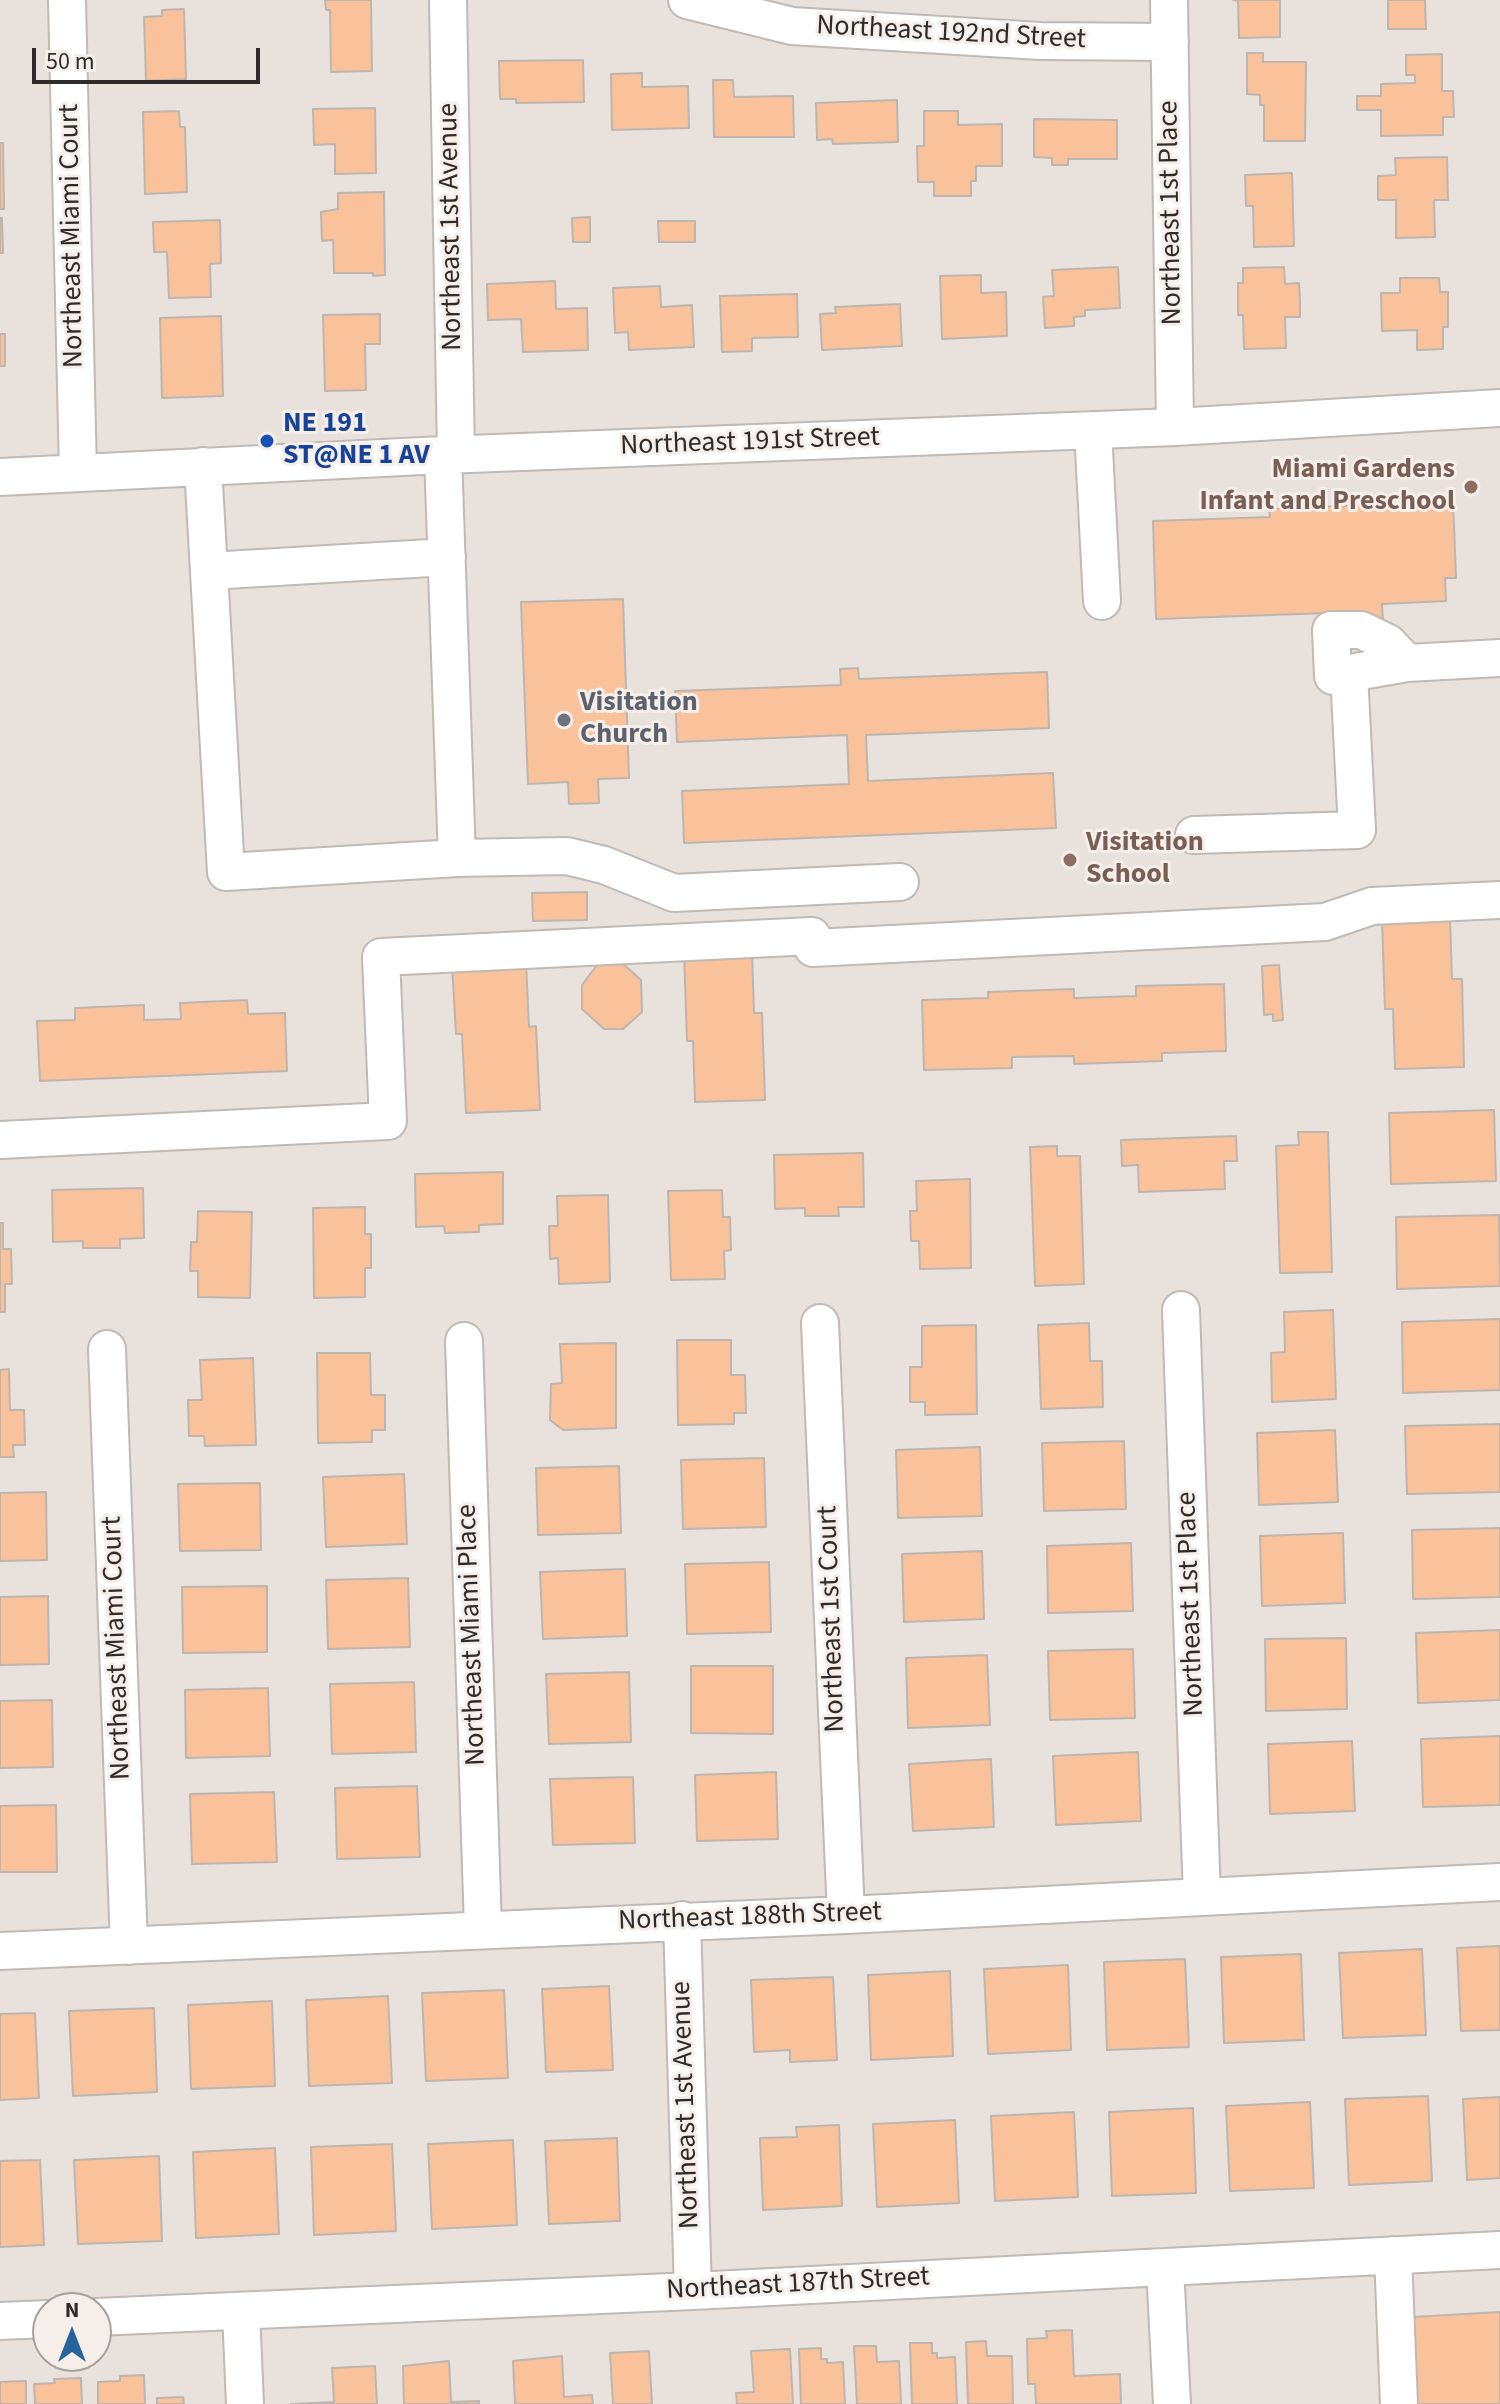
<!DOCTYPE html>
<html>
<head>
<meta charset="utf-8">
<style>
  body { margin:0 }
  #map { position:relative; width:1500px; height:2404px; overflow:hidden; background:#e9e1dc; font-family:"Source Sans 3",sans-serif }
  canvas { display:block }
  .north { position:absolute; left:32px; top:2292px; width:80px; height:80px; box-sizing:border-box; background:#f6eee9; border:2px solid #a6a09d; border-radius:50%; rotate:0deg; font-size:22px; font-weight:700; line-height:32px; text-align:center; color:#2e2b2a }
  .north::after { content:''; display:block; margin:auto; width:28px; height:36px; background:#27649b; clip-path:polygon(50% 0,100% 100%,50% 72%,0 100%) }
  .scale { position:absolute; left:32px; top:48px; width:228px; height:36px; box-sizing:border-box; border:4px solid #2e2b2a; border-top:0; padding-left:10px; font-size:24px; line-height:28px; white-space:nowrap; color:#2e2b2a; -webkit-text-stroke:6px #f6eee9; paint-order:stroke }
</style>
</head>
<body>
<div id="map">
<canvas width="1500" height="2404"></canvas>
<div class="north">N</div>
<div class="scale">50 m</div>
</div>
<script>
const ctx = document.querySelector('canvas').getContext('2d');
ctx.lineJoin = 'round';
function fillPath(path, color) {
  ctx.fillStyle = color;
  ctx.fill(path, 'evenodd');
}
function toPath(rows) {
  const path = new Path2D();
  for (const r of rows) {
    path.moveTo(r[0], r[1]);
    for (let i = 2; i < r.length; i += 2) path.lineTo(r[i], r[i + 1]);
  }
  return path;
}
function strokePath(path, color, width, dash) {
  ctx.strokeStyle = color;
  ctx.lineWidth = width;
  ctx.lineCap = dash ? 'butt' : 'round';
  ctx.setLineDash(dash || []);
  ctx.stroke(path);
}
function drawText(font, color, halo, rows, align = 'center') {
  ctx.font = font + ' "Source Sans 3",sans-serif';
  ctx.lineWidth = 6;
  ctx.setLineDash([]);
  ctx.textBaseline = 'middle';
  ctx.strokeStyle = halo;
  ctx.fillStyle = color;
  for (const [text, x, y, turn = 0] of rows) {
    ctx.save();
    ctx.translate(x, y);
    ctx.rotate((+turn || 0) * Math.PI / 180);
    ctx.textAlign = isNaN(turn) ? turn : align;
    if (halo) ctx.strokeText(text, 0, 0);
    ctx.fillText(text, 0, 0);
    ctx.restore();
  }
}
const building = toPath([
  [325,0,371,0,372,71,331,72,330,10,326,10,325,0],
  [1233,0,1280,0,1280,37,1239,38,1238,1,1233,0],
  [1388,0,1425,0,1426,29,1388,29,1388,0],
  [184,9,186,79,146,81,144,17,162,16,162,10,184,9],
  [1247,53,1263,53,1263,62,1306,62,1305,141,1264,141,1264,105,1260,105,1260,95,1247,94,1247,53],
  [1442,54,1442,91,1453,91,1454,117,1443,117,1443,135,1381,136,1381,110,1357,110,1357,96,1381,96,1381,84,1415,83,1415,75,1406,75,1406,55,1442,54],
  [583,60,584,102,516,103,516,99,500,99,499,61,583,60],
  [642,73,642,87,688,86,689,128,612,130,611,74,642,73],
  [713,80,733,80,734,97,793,96,794,137,714,137,713,80],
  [897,100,898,142,833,144,832,139,817,140,816,103,897,100],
  [375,108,376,173,335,174,335,144,314,145,313,109,375,108],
  [179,111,180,127,185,127,187,192,145,194,143,112,179,111],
  [924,111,958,111,958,125,1002,124,1002,166,976,166,976,181,971,181,971,196,934,196,934,182,918,182,917,146,924,146,924,111],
  [1034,119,1117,120,1117,159,1068,159,1068,165,1052,165,1052,158,1034,157,1034,119],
  [0,143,3,143,4,209,0,209,0,143],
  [1447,157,1448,200,1434,200,1435,237,1396,238,1396,200,1378,200,1378,176,1396,175,1395,158,1447,157],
  [1292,173,1294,246,1254,247,1253,206,1246,206,1245,175,1292,173],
  [384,192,385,275,373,276,373,273,334,273,333,240,322,241,321,212,338,209,338,193,384,192],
  [590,217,590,242,573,242,572,218,590,217],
  [0,218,2,218,3,253,0,253,0,218],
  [220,220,221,263,210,264,211,297,169,298,167,252,154,252,153,222,220,220],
  [658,221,695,221,695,242,659,242,658,221],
  [1118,267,1120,308,1085,310,1085,316,1074,317,1074,326,1045,328,1043,297,1054,296,1052,270,1118,267],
  [1284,267,1285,284,1299,283,1300,300,1300,317,1285,317,1286,348,1244,349,1243,315,1238,315,1238,283,1243,283,1243,268,1284,267],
  [981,275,981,293,1006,292,1007,336,942,339,940,276,981,275],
  [1400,278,1439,278,1440,292,1448,292,1448,327,1443,327,1443,349,1417,350,1417,330,1382,331,1381,293,1400,293,1400,278],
  [555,281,556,309,587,308,588,350,523,352,521,319,488,320,487,284,555,281],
  [660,286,661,307,692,305,694,347,629,350,628,332,615,333,613,288,660,286],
  [797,294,798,337,752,338,752,351,722,352,720,296,797,294],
  [900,304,902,346,822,350,820,314,836,313,835,307,900,304],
  [380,314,380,344,365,344,366,390,325,391,323,315,380,314],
  [221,316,223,396,162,398,160,318,221,316],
  [0,334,5,334,5,366,0,366,0,334],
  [1453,501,1456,578,1445,578,1446,601,1382,604,1383,622,1329,613,1156,619,1153,521,1270,517,1269,509,1453,501],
  [623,599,629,778,598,779,599,803,569,804,568,782,528,784,521,602,623,599],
  [858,668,859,679,1047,672,1049,728,866,735,868,781,1053,773,1056,828,684,843,682,791,849,784,847,735,677,742,675,691,841,685,840,669,858,668],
  [587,892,587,920,533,921,532,893,587,892],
  [1450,918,1452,979,1462,979,1464,1067,1395,1069,1393,1009,1385,1009,1382,920,1450,918],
  [752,951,754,1013,762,1013,765,1100,695,1102,693,1041,687,1041,684,953,752,951],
  [526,961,529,1027,536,1026,540,1110,466,1113,462,1034,456,1034,452,964,526,961],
  [622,963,641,980,642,1012,623,1029,604,1029,582,1009,582,985,597,965,622,963],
  [1279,965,1283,1020,1273,1021,1273,1014,1264,1015,1262,966,1279,965],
  [1224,984,1226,1051,1162,1053,1162,1061,1074,1064,1074,1056,1012,1057,1012,1068,924,1070,922,1000,988,998,988,992,1074,989,1074,998,1136,996,1136,986,1224,984],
  [247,1000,248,1014,285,1013,287,1071,40,1081,37,1021,75,1020,75,1008,144,1005,144,1020,181,1019,180,1003,247,1000],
  [1494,1110,1496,1181,1391,1184,1389,1113,1494,1110],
  [1298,1132,1328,1132,1332,1272,1280,1273,1276,1146,1299,1145,1298,1132],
  [1236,1136,1237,1161,1224,1161,1225,1189,1139,1192,1138,1165,1122,1166,1121,1140,1236,1136],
  [1057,1146,1057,1156,1080,1156,1084,1284,1035,1286,1030,1147,1057,1146],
  [863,1153,864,1207,838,1207,839,1216,805,1216,805,1208,775,1209,774,1155,863,1153],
  [503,1172,503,1224,479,1225,479,1232,445,1233,444,1226,416,1227,415,1174,503,1172],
  [970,1179,971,1268,920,1269,919,1241,911,1241,910,1211,917,1211,916,1181,970,1179],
  [143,1188,144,1238,120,1239,120,1248,83,1248,83,1241,53,1242,52,1190,143,1188],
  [722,1190,723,1217,730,1217,731,1250,724,1251,725,1279,671,1280,668,1191,722,1190],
  [608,1195,610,1282,559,1284,558,1258,550,1259,549,1226,558,1226,557,1196,608,1195],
  [365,1207,365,1234,371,1234,371,1268,365,1268,365,1297,314,1298,313,1208,365,1207],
  [198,1211,252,1212,250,1298,198,1297,198,1271,190,1271,191,1242,197,1242,198,1211],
  [1499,1215,1500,1286,1397,1289,1396,1217,1499,1215],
  [0,1223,3,1223,3,1249,11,1249,12,1284,5,1284,5,1312,0,1312,0,1223],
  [1333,1310,1336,1399,1272,1402,1271,1353,1285,1352,1284,1312,1333,1310],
  [1500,1319,1500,1390,1403,1393,1402,1322,1500,1319],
  [1089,1323,1090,1361,1102,1361,1103,1407,1041,1409,1038,1325,1089,1323],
  [976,1325,977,1414,925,1415,925,1402,910,1402,910,1367,922,1367,922,1326,976,1325],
  [677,1340,731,1340,731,1375,745,1375,746,1413,734,1413,734,1424,678,1425,677,1340],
  [616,1343,616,1428,563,1430,550,1420,551,1384,562,1383,560,1344,616,1343],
  [317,1353,370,1353,371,1395,385,1395,385,1430,372,1430,372,1442,318,1443,317,1353],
  [253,1358,256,1445,205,1446,204,1436,189,1436,188,1400,202,1400,200,1360,253,1358],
  [9,1369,10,1410,24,1410,25,1445,13,1445,14,1457,0,1457,0,1370,9,1369],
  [1500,1424,1500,1492,1407,1494,1405,1426,1500,1424],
  [1335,1430,1338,1502,1259,1505,1257,1433,1335,1430],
  [1124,1441,1126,1509,1044,1511,1042,1443,1124,1441],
  [980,1447,982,1516,898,1518,896,1450,980,1447],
  [764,1458,766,1527,683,1529,681,1460,764,1458],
  [619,1466,621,1533,538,1535,536,1468,619,1466],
  [404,1474,407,1544,326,1547,323,1477,404,1474],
  [260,1483,261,1550,180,1551,178,1484,260,1483],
  [46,1492,47,1560,0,1561,0,1493,46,1492],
  [1500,1528,1500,1597,1413,1599,1412,1530,1500,1528],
  [1343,1533,1345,1603,1262,1606,1260,1536,1343,1533],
  [1131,1543,1133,1611,1048,1613,1047,1546,1131,1543],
  [982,1551,984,1619,904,1622,902,1554,982,1551],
  [769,1562,771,1632,687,1634,685,1564,769,1562],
  [625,1569,627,1636,543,1639,540,1572,625,1569],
  [408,1578,410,1647,328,1649,326,1580,408,1578],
  [267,1586,267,1652,183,1653,182,1587,267,1586],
  [48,1596,49,1664,0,1665,0,1597,48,1596],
  [1500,1630,1500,1700,1418,1703,1416,1633,1500,1630],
  [1346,1638,1347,1709,1266,1711,1265,1639,1346,1638],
  [1133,1649,1135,1718,1050,1720,1048,1651,1133,1649],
  [987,1655,990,1725,908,1728,906,1658,987,1655],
  [691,1666,773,1666,773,1734,691,1733,691,1666],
  [629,1672,631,1742,549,1744,546,1674,629,1672],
  [414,1682,416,1752,332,1754,330,1684,414,1682],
  [268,1688,270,1756,186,1758,185,1690,268,1688],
  [52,1700,53,1767,0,1768,0,1701,52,1700],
  [1500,1736,1500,1805,1423,1807,1421,1739,1500,1736],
  [1352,1741,1355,1811,1270,1814,1268,1744,1352,1741],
  [1138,1752,1141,1821,1056,1825,1053,1756,1138,1752],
  [991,1759,994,1827,913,1831,909,1764,991,1759],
  [776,1772,778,1839,697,1841,695,1775,776,1772],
  [633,1777,635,1843,553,1845,550,1779,633,1777],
  [417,1786,420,1857,337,1859,335,1788,417,1786],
  [274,1792,277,1862,192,1864,190,1794,274,1792],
  [56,1805,57,1872,0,1872,0,1806,56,1805],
  [1500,1946,1500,2030,1461,2031,1457,1948,1500,1946],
  [1422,1949,1426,2035,1343,2038,1339,1953,1422,1949],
  [1301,1954,1304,2040,1224,2043,1221,1957,1301,1954],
  [1185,1959,1189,2047,1107,2050,1104,1962,1185,1959],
  [1068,1965,1071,2050,988,2054,984,1969,1068,1965],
  [950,1971,953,2056,871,2060,868,1975,950,1971],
  [833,1977,837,2060,790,2062,790,2050,754,2052,751,1980,833,1977],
  [609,1986,613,2070,546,2072,542,1989,609,1986],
  [504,1990,508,2078,426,2081,422,1993,504,1990],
  [388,1996,392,2083,309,2086,306,2000,388,1996],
  [272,2001,275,2086,191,2089,188,2005,272,2001],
  [154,2008,157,2092,73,2096,69,2011,154,2008],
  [35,2013,39,2098,0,2100,0,2014,35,2013],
  [1428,2096,1432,2181,1349,2185,1345,2099,1428,2096],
  [1500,2097,1500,2178,1467,2180,1463,2099,1500,2097],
  [1310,2102,1314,2188,1230,2191,1226,2106,1310,2102],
  [1193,2108,1196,2193,1112,2196,1109,2112,1193,2108],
  [1074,2112,1078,2197,995,2201,991,2116,1074,2112],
  [955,2120,959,2203,877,2207,873,2124,955,2120],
  [839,2125,842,2206,763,2210,760,2138,797,2137,796,2127,839,2125],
  [617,2138,620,2221,549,2224,545,2141,617,2138],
  [513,2140,517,2225,432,2229,428,2144,513,2140],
  [392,2144,396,2231,314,2235,311,2147,392,2144],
  [275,2148,279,2234,196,2238,193,2152,275,2148],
  [159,2156,162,2241,78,2244,74,2160,159,2156],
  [40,2160,44,2245,0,2247,0,2161,40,2160],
  [1500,2312,1500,2404,1418,2404,1413,2317,1500,2312],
  [1072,2330,1074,2376,1120,2374,1121,2404,1036,2404,1035,2384,1028,2384,1027,2339,1047,2338,1046,2331,1072,2330],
  [986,2341,987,2356,1012,2356,1013,2404,968,2404,966,2342,986,2341],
  [910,2343,932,2343,932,2353,937,2353,937,2358,955,2357,957,2404,912,2404,910,2343],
  [854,2346,876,2346,877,2362,899,2361,901,2404,857,2404,854,2346],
  [821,2348,821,2359,827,2359,827,2363,843,2362,845,2404,801,2404,799,2349,821,2348],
  [790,2349,793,2404,737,2404,736,2393,754,2392,751,2351,790,2349],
  [649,2351,652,2404,613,2404,610,2353,649,2351],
  [562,2356,564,2397,592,2395,593,2404,515,2404,513,2361,562,2356],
  [449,2361,451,2402,479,2401,479,2404,404,2404,403,2366,449,2361],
  [375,2366,377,2404,291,2404,334,2402,332,2368,375,2366],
  [144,2375,145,2404,98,2404,98,2382,120,2381,120,2376,144,2375],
  [81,2378,82,2404,35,2404,34,2384,55,2383,54,2379,81,2378],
  [26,2381,26,2404,0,2404,0,2382,26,2381],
  [183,2397,184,2404,157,2404,157,2398,183,2397]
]);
const minor = toPath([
  [67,0,78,472],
  [448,0,456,455],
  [687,0,792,26,1040,41,1170,42],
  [1169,0,1175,427],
  [1093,430,1102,601],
  [443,455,457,858],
  [203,466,226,872,457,858,567,856,604,865,674,893,900,882],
  [0,477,443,455,1175,427,1500,408],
  [209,571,447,557],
  [1407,663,1388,643,1361,630,1331,630,1333,676,1407,663,1500,658],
  [1194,835,1357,830,1349,673],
  [0,1140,388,1121,381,957,812,936,813,948,1325,922,1372,906,1500,900],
  [1181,1310,1202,1897],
  [820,1323,846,1915],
  [464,1341,483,1929],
  [107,1349,129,1946],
  [682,1920,693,2291],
  [0,1951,846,1915,1500,1882],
  [1393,2255,1399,2404],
  [1165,2267,1172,2404],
  [241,2311,245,2404],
  [96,2317,693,2291,1500,2250],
  [0,2321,48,2319]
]);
const markers = [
  [267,441,8,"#1a4fb4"],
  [1471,487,8,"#8d6e63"],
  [564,720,8,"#6b7280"],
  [1070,860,8,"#8d6e63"]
];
const streetNames = [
  ["Northeast 192nd Street",951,34,3],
  ["Northeast 1st Place",1172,213,-91],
  ["Northeast 1st Avenue",452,227,-91],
  ["Northeast Miami Court",73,236,-91],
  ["Northeast 191st Street",750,443,-2],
  ["Northeast 1st Place",1192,1604,-92],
  ["Northeast 1st Court",833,1619,-92],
  ["Northeast Miami Place",473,1635,-92],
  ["Northeast Miami Court",118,1648,-92],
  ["Northeast 188th Street",750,1918,-2],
  ["Northeast 1st Avenue",687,2105,-92],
  ["Northeast 187th Street",798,2285,-3]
];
const transitNames = [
  ["NE 191",283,425],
  ["ST@NE 1 AV",283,457]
];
const educationNames = [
  ["Miami Gardens",1455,471],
  ["Infant and Preschool",1455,503],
  ["Visitation",1086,844,"left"],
  ["School",1086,876,"left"]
];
const worshipNames = [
  ["Visitation",580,704],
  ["Church",580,736]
];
fillPath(building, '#fac29b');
strokePath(building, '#bcb5b0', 2);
strokePath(minor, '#c0b9b4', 40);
strokePath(minor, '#fff', 36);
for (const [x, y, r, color] of markers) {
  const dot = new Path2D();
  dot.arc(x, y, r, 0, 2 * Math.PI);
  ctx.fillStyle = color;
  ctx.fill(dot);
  strokePath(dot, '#f6eee9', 3);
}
drawText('28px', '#2e2b2a', '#f6eee9', streetNames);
drawText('bold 28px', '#164399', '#f6eee9', transitNames, 'left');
drawText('bold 28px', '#785e54', '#f6eee9', educationNames, 'right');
drawText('bold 28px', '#5b616d', '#f6eee9', worshipNames, 'left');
</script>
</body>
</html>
